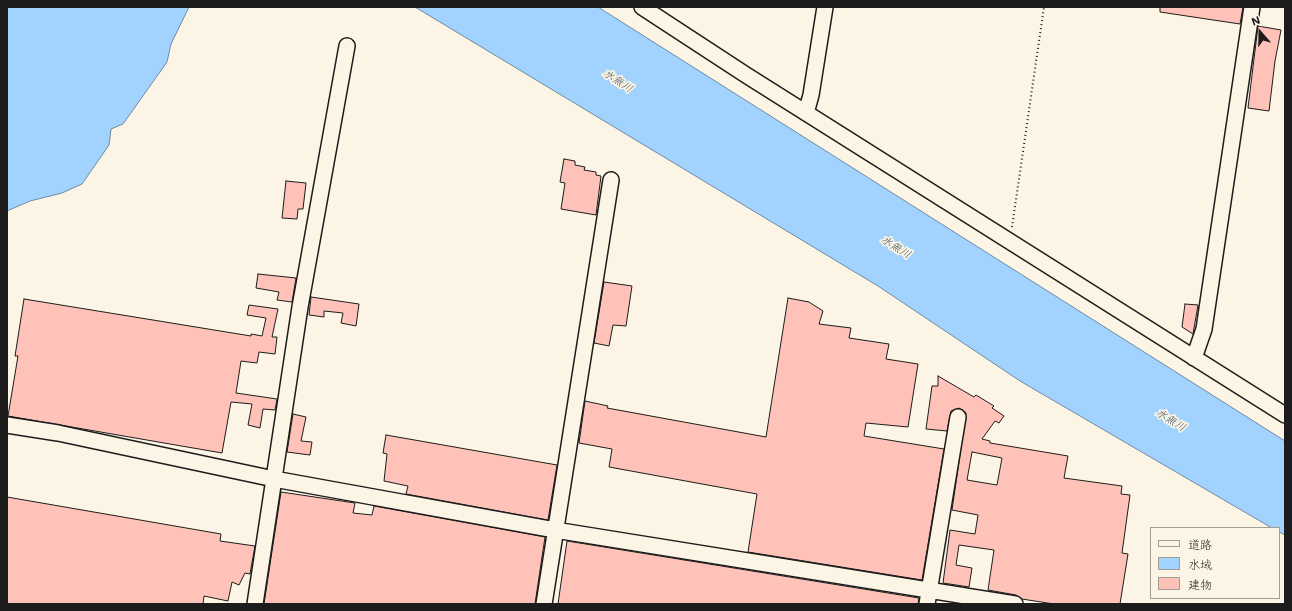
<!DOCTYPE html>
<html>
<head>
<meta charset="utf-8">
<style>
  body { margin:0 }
  #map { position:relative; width:1292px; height:611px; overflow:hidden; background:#fcf5e5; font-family:Mali,"Klee One",sans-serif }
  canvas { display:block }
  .frame { position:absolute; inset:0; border:8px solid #1c1c1c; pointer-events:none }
  .legend { position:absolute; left:1150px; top:527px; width:130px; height:72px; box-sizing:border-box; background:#fcf5e5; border:1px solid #a29e95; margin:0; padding:5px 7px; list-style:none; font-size:12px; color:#1c1c1c }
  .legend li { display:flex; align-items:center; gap:8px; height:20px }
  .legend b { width:20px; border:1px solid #a29e95 }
  .north { position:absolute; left:1240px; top:12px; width:40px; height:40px; -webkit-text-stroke:3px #fcf5e5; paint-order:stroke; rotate:340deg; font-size:11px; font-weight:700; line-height:16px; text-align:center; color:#1c1c1c }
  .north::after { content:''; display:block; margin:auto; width:14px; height:18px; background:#1c1c1c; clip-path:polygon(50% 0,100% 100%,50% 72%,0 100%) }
</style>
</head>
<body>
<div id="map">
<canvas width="1292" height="611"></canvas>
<div class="frame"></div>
<ul class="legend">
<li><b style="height:5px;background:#fcf5e5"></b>道路</li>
<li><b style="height:11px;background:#a1d3fe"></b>水域</li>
<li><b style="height:11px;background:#fec2b9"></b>建物</li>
</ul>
<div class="north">N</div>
</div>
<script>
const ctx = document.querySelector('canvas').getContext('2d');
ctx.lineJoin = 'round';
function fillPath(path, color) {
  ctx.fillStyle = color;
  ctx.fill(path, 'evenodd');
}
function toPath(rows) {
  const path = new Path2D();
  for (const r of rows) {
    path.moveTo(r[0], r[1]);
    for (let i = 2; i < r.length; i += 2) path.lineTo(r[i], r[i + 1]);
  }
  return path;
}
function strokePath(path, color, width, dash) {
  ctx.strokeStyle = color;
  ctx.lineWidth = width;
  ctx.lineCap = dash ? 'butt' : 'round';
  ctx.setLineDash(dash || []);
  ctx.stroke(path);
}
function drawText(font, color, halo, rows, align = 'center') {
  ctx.font = font + ' Mali,"Klee One",sans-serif';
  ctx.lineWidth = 3.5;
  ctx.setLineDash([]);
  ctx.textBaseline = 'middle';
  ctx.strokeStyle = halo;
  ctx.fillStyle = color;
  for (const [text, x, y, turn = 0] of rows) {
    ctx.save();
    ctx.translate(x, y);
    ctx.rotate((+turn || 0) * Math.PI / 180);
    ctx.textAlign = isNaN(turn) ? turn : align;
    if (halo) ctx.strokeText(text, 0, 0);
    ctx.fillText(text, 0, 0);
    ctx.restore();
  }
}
const water = toPath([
  [7,7,189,7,171,44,167,62,123,124,111,129,109,145,82,184,62,193,30,201,7,211,7,7],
  [415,7,598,7,1285,441,1285,535,1279,532,1279,528,1272,528,1020,381,878,286,415,7]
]);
const building = toPath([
  [1160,7,1243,7,1240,24,1160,12,1160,7],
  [1258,26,1281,30,1275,61,1269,111,1248,108,1258,26],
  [564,159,575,161,575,165,585,167,584,170,596,172,596,175,601,176,596,215,561,209,565,183,560,182,564,159],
  [286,181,306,183,303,209,298,209,297,219,282,218,286,181],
  [258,274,296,278,292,302,277,300,279,292,256,288,258,274],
  [604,282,632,286,626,326,613,325,609,346,594,343,604,282],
  [311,297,359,304,356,326,341,323,343,313,324,311,324,317,309,315,311,297],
  [788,298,809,302,823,311,819,324,851,328,849,338,889,344,886,359,918,364,908,427,866,423,864,436,944,449,922,580,748,552,757,494,609,467,612,449,579,443,585,401,608,406,607,408,766,437,788,298],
  [24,299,251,336,251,334,262,336,266,318,247,315,249,305,278,309,272,337,277,337,275,354,259,352,257,363,241,361,236,393,277,399,275,410,263,409,260,428,248,425,252,404,231,402,222,453,8,416,18,356,15,356,24,299],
  [1185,304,1198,305,1193,334,1182,327,1185,304],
  [938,376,974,397,976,395,994,406,992,408,1004,416,999,423,995,421,982,439,990,441,990,443,1068,456,1064,478,1122,486,1121,494,1130,495,1122,553,1128,554,1120,604,1054,604,1022,599,1016,595,988,590,994,550,959,545,956,565,972,568,969,587,943,583,950,530,975,534,978,515,952,510,966,413,959,408,951,411,947,431,926,429,932,386,938,386,938,376],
  [972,452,1002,458,997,485,967,480,972,452],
  [293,414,306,417,301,441,312,442,310,455,287,452,293,414],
  [386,435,557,465,548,520,406,494,408,486,384,481,387,454,383,453,386,435],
  [281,492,355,503,353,513,372,515,374,506,545,537,535,604,264,604,281,492],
  [7,497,221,534,220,541,255,546,250,574,245,573,239,585,232,582,228,601,204,596,203,604,7,604,7,497],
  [567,541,919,598,918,604,558,604,567,541]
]);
const path = toPath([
  [1012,227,1044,7]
]);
const minor = toPath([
  [642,7,746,75,1285,415],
  [806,113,811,95,825,7],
  [1194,358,1204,329,1252,7],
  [7,425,58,433,274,479,555,530,1015,604],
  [255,604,300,307,347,46],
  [544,604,611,180],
  [927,604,958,417]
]);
const waterNames = [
  ["水無川",618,81,33],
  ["水無川",896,247,32],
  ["水無川",1171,420,32]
];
fillPath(water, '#a1d3fe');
strokePath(water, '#6c8aa4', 1);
fillPath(building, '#fec2b9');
strokePath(building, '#1c1c1c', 1);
strokePath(minor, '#1c1c1c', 18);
strokePath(path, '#1c1c1c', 2, [1, 3]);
strokePath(minor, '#fcf5e5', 15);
drawText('italic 11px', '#445360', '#fcf5e5', waterNames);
</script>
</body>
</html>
